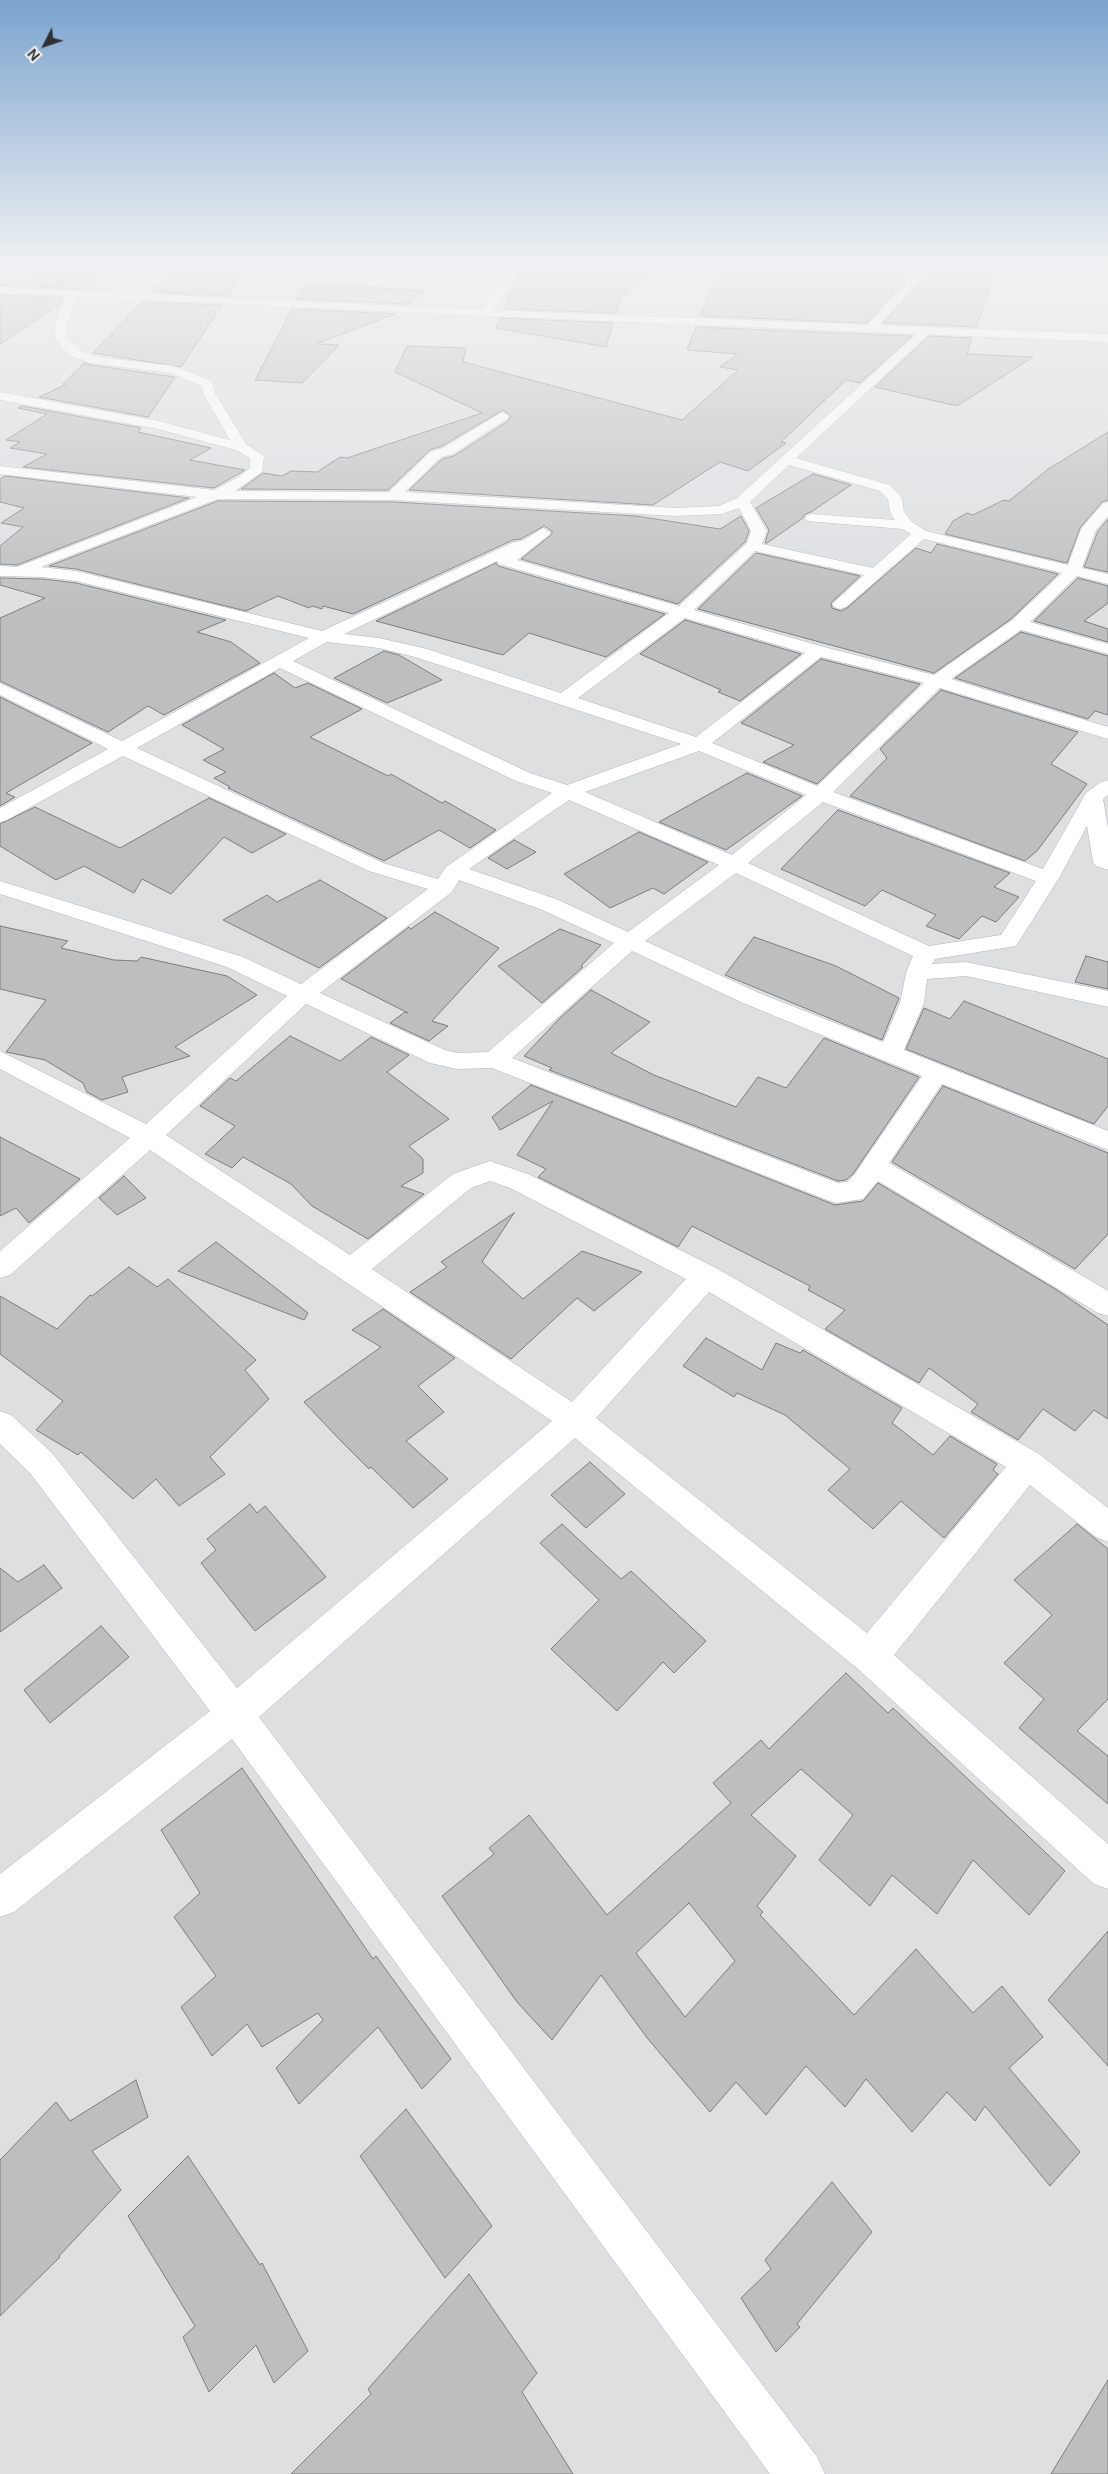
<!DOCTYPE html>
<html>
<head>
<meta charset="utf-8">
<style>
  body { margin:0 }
  #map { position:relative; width:1108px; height:2474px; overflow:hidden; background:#dddfe1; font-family:"DM Sans",sans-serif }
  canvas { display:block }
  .north { position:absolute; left:20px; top:20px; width:50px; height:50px; -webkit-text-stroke:4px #eaecee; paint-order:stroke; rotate:229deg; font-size:14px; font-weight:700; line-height:20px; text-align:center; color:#303132 }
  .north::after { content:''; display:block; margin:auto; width:18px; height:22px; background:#303132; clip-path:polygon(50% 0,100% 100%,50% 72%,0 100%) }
</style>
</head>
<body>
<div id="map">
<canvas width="1108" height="2474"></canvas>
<div class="north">N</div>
</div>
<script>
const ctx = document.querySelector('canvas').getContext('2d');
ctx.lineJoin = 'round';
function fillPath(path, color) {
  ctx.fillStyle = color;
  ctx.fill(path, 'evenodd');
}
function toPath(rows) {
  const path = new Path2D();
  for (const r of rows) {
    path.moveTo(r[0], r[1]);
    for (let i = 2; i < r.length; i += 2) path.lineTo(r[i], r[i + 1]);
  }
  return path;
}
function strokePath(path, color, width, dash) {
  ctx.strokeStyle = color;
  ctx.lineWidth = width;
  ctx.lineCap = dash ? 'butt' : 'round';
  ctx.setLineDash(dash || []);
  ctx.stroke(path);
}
const building = toPath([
  [39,267,115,267,82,289,0,285,0,278,20,283,39,267],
  [177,267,190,267,246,269,228,296,152,292,177,267],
  [523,267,661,267,621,297,616,313,504,309,523,267],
  [720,267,917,267,867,323,700,316,720,267],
  [933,267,994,267,987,275,995,276,976,327,883,323,933,267],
  [305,283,425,291,407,304,296,299,305,283],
  [0,295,63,298,61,303,0,344,0,295],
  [143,302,222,305,181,367,93,353,143,302],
  [292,309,395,314,316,344,339,345,302,383,255,380,292,309],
  [500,318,613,323,606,347,496,328,500,318],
  [696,327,912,336,860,383,846,380,781,442,786,443,748,471,720,462,653,505,409,490,442,459,454,456,508,421,511,416,503,410,442,446,430,450,388,490,241,489,263,473,282,476,291,471,317,472,340,457,347,458,482,413,395,372,407,346,466,348,463,362,682,420,738,370,720,367,737,354,687,350,696,327],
  [929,336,972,338,967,354,1033,357,957,406,875,387,929,336],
  [84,363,91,365,175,377,148,417,39,397,65,385,63,384,84,363],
  [22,406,141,428,138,432,211,448,190,460,245,470,214,488,23,467,47,454,10,448,20,442,6,440,47,414,18,408,22,406],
  [1108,432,1108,500,1102,502,1080,528,1067,563,945,534,953,521,967,513,973,515,1004,500,1009,501,1047,470,1108,432],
  [813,474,851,485,811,512,805,514,803,518,767,543,765,543,769,530,756,508,813,474],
  [5,476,189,498,17,565,0,564,0,546,23,527,1,523,24,508,0,502,0,479,5,476],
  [218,501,393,502,636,516,720,529,741,516,749,531,745,542,678,604,521,559,552,534,552,531,544,526,521,539,513,540,353,614,323,606,322,609,312,606,309,608,278,596,246,611,76,569,49,566,218,501],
  [1108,519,1108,572,1084,567,1098,531,1108,519],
  [937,544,1058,574,1011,619,934,673,698,609,756,553,860,576,831,603,832,608,841,611,847,608,916,548,931,553,937,544],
  [496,563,498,566,665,614,606,657,529,633,503,655,376,621,496,563],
  [0,578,43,579,76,583,226,620,197,632,231,642,260,663,164,715,148,706,108,732,0,681,0,618,45,598,0,585,0,578],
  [1078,578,1108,586,1108,603,1084,621,1108,629,1108,642,1034,621,1078,578],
  [685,620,801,654,740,701,718,692,721,690,640,654,685,620],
  [1021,632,1108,656,1108,715,1095,711,1088,719,955,678,1021,632],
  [384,651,399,655,442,680,387,703,334,678,384,651],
  [821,659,920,684,817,784,763,762,794,745,741,723,821,659],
  [274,673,295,688,308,683,362,709,310,737,388,776,391,774,442,803,445,801,496,830,470,848,439,830,384,861,228,788,230,787,214,778,226,772,203,760,224,749,182,725,274,673],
  [941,690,1078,732,1051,764,1087,784,1037,851,1025,861,850,796,887,758,880,749,941,690],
  [0,697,92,743,6,793,15,797,0,806,0,697],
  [747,773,802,796,726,850,659,822,747,773],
  [209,798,286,834,252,853,224,837,171,894,142,879,134,893,84,866,56,880,0,846,0,824,35,807,120,848,209,798],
  [838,810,1010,873,994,887,1019,897,996,922,982,916,959,939,926,926,936,915,882,890,865,906,781,869,838,810],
  [639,832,708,862,664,894,653,888,610,908,564,874,639,832],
  [514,840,536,852,507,869,488,858,514,840],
  [320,880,387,918,319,968,223,920,267,895,277,902,320,880],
  [435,912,499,948,432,1021,448,1026,429,1041,390,1023,405,1012,408,1013,341,979,409,927,411,929,435,912],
  [0,926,68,941,61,948,114,960,137,961,141,957,227,976,257,995,175,1047,190,1056,122,1077,128,1092,102,1100,87,1092,83,1083,45,1060,6,1052,46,1000,0,989,0,926],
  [560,929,601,945,581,966,583,967,542,1003,498,966,560,929],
  [754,937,836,966,899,998,882,1040,725,975,754,937],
  [1086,956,1108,962,1108,989,1075,982,1086,956],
  [591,990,650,1022,611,1053,654,1075,736,1107,758,1077,786,1088,824,1038,919,1077,853,1174,846,1180,838,1181,549,1070,552,1068,524,1056,560,1018,591,990],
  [964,1001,1108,1059,1108,1106,1094,1124,906,1049,924,1008,950,1019,964,1001],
  [290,1036,340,1061,371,1037,409,1055,387,1072,449,1119,409,1146,423,1159,423,1173,401,1186,424,1194,368,1239,312,1206,291,1184,243,1157,232,1168,205,1154,235,1126,200,1106,230,1078,236,1081,290,1036],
  [531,1085,835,1205,863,1201,878,1183,1057,1290,1108,1325,1108,1419,1094,1410,1075,1431,1043,1409,1018,1440,971,1412,978,1404,929,1368,919,1383,825,1329,845,1310,808,1290,810,1286,692,1226,678,1247,538,1177,546,1169,517,1155,553,1101,500,1130,492,1117,531,1085],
  [943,1086,1108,1153,1108,1234,1075,1269,892,1162,943,1086],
  [0,1137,80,1179,29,1223,16,1208,0,1216,0,1137],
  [124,1176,146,1198,117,1215,99,1198,124,1176],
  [514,1213,482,1262,523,1299,582,1251,642,1272,594,1311,577,1298,511,1359,410,1292,447,1267,441,1262,514,1213],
  [216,1242,308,1313,304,1320,178,1271,216,1242],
  [129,1267,157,1287,168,1279,256,1360,245,1370,269,1399,210,1457,225,1474,179,1506,156,1479,133,1499,81,1452,78,1455,36,1430,63,1401,0,1354,0,1296,57,1329,90,1295,92,1296,129,1267],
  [383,1309,455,1358,418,1386,444,1412,406,1441,448,1479,413,1508,371,1467,369,1469,341,1441,304,1402,381,1347,352,1330,383,1309],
  [706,1338,762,1370,776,1343,800,1353,803,1350,902,1408,892,1423,933,1455,950,1436,997,1464,993,1470,998,1474,944,1538,901,1501,873,1529,828,1490,850,1469,785,1415,737,1393,734,1397,683,1366,706,1338],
  [590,1462,625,1494,586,1528,551,1495,590,1462],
  [250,1504,257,1513,265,1506,326,1577,255,1631,201,1563,216,1550,207,1539,250,1504],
  [562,1524,621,1579,631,1571,706,1641,674,1673,663,1662,617,1711,551,1649,599,1600,540,1543,562,1524],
  [1077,1524,1108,1549,1108,1699,1077,1731,1108,1756,1108,1804,1019,1728,1044,1699,1004,1663,1052,1615,1014,1580,1077,1524],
  [44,1565,62,1588,0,1632,0,1568,18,1582,44,1565],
  [101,1626,129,1657,50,1723,24,1690,101,1626],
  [846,1673,888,1713,893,1708,1065,1871,1029,1915,973,1860,937,1914,892,1875,870,1906,819,1860,853,1815,801,1769,751,1815,796,1856,757,1906,763,1912,760,1915,854,2015,916,1949,973,2013,1002,1986,1043,2037,1009,2068,1080,2152,1050,2186,985,2106,975,2121,947,2092,912,2132,866,2079,845,2107,806,2066,766,2115,736,2082,710,2112,648,2039,601,1975,552,2040,517,2002,442,1896,494,1854,489,1848,529,1815,607,1915,731,1803,713,1783,761,1740,769,1749,846,1673],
  [689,1903,735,1961,685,2017,636,1953,689,1903],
  [242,1768,373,1959,376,1956,451,2059,422,2089,378,2027,299,2104,276,2068,323,2020,318,2013,262,2047,247,2024,212,2056,181,2007,216,1976,174,1917,200,1893,161,1830,242,1768],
  [1108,1931,1108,2066,1048,2000,1108,1931],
  [136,2080,148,2117,92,2151,121,2190,59,2256,60,2257,0,2316,0,2160,56,2102,70,2121,136,2080],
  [406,2109,492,2226,445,2278,360,2156,406,2109],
  [188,2156,260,2265,262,2263,308,2351,274,2383,256,2345,209,2392,183,2337,195,2326,128,2216,188,2156],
  [832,2182,872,2232,797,2324,800,2327,776,2352,741,2298,771,2269,765,2260,832,2182],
  [469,2274,537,2373,522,2392,573,2474,291,2474,371,2394,368,2389,469,2274],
  [1108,2380,1108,2474,1051,2474,1108,2380]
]);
const street = toPath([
  [511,267,521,267,490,315,482,315,480,313,511,267],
  [920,267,931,267,875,330,867,330,867,326,920,267],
  [72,292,78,295,66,327,68,339,81,351,97,357,174,366,212,381,215,393,246,444,264,456,262,472,235,491,389,492,431,451,443,448,502,412,509,416,507,419,453,454,441,457,405,492,676,508,719,506,737,498,923,328,927,326,933,330,931,332,796,458,890,485,902,498,904,512,912,522,926,531,1068,565,1081,529,1103,503,1108,502,1108,516,1096,530,1082,568,1108,574,1108,584,1077,576,1030,622,1108,644,1108,654,1021,630,951,679,1108,727,1108,739,940,688,833,792,1043,869,1086,793,1101,782,1108,780,1108,795,1103,799,1108,828,1108,870,1096,866,1093,862,1087,826,1059,878,1016,946,935,959,932,964,966,962,1108,991,1108,1007,966,976,927,979,924,1003,904,1050,1108,1131,1108,1150,942,1084,889,1163,1108,1291,1108,1316,1098,1313,878,1181,863,1199,836,1203,827,1200,492,1068,457,1069,430,1063,306,1004,166,1135,350,1255,453,1174,490,1161,528,1174,716,1268,1039,1454,1108,1508,1108,1542,1096,1537,1030,1485,894,1655,1108,1844,1108,1889,1094,1884,858,1669,575,1438,259,1717,817,2457,825,2474,770,2474,232,1739,14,1912,0,1917,0,1874,210,1711,30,1473,0,1444,0,1411,11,1415,52,1453,237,1688,552,1421,150,1150,10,1275,0,1278,0,1251,130,1138,0,1069,0,1051,146,1124,287,996,227,967,0,894,0,881,243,957,301,984,428,889,369,871,123,756,7,820,0,822,0,808,108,749,0,695,0,683,122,741,309,638,76,581,43,577,0,576,0,566,17,567,197,497,0,474,0,466,214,490,237,478,250,468,250,458,236,450,158,429,0,400,0,392,159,421,230,440,203,393,202,386,171,373,91,363,73,357,63,349,56,339,54,327,66,295,72,292],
  [789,465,880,491,888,499,890,512,895,520,812,514,807,515,805,518,807,521,903,529,911,534,873,568,762,544,767,531,750,502,789,465],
  [218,499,393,500,676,516,722,514,739,508,751,531,747,543,679,606,517,560,548,536,551,533,543,528,522,541,514,542,322,631,76,571,41,567,218,499],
  [924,539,1062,573,1012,620,934,675,824,647,694,610,755,551,864,575,832,604,834,607,840,609,846,607,924,539],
  [497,561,499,564,669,613,561,693,427,649,379,638,344,634,497,561],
  [685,618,805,653,696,737,578,698,685,618],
  [327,642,379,648,415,657,681,744,567,785,530,773,293,661,327,642],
  [821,657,924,683,817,786,712,743,821,657],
  [280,668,516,781,552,793,446,867,438,879,383,863,137,748,280,668],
  [699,751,806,795,732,855,585,792,699,751],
  [569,800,719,865,628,932,556,899,469,869,569,800],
  [823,802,1036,881,1001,935,929,946,748,863,823,802],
  [736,873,913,956,906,973,900,1003,883,1042,759,993,645,941,736,873],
  [459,880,540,909,614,943,488,1052,457,1053,445,1050,320,993,452,892,459,880],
  [632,951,743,1003,922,1076,854,1175,847,1182,838,1183,512,1058,632,951],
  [490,1181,510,1188,686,1279,572,1402,372,1269,471,1188,490,1181],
  [709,1292,1006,1467,867,1633,596,1418,709,1292]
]);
const primary = toPath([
  [0,287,486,310,1108,334,1108,342,486,316,0,293,0,287]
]);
fillPath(building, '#bcbec0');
strokePath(building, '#7b7d7f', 1);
strokePath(street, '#b4b5b8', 1);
strokePath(primary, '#b4b5b8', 1);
fillPath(street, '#fff');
fillPath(primary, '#fff');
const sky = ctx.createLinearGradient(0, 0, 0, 614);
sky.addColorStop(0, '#7ba4cf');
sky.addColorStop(0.43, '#f0f1f2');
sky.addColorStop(1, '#f0f1f200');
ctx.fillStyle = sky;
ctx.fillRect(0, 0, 1108, 614);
</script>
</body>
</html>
